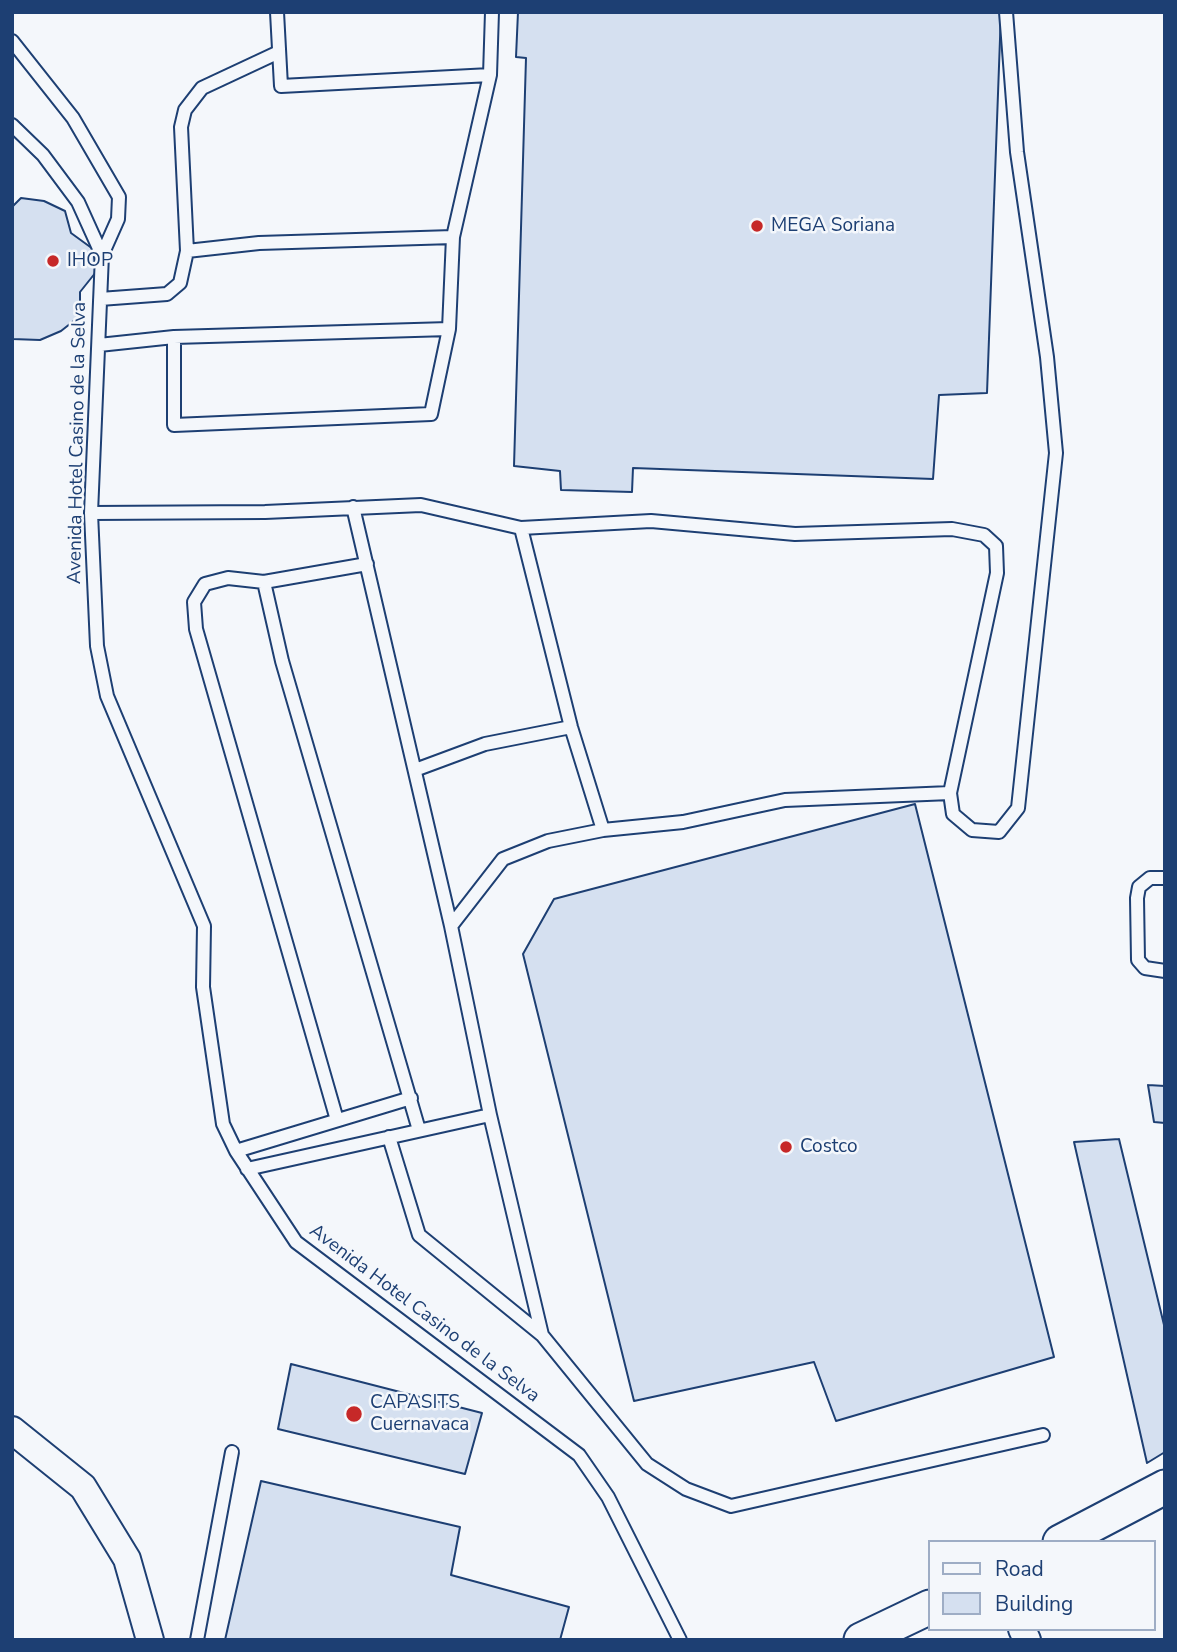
<!DOCTYPE html>
<html>
<head>
<meta charset="utf-8">
<style>
  body { margin:0 }
  #map { position:relative; width:1177px; height:1652px; overflow:hidden; background:#f4f7fb; font-family:"Nunito Sans",sans-serif }
  canvas { display:block }
  .frame { position:absolute; inset:0; border:14px solid #1d3f73; pointer-events:none }
  .legend { position:absolute; left:928px; top:1540px; width:228px; height:91px; box-sizing:border-box; background:#f4f7fb; border:2px solid #9eadc5; margin:0; padding:9px 12px; list-style:none; font-size:21px; color:#1d3f73 }
  .legend li { display:flex; align-items:center; gap:14px; height:35px }
  .legend b { width:35px; border:2px solid #9eadc5 }
</style>
</head>
<body>
<div id="map">
<canvas width="1177" height="1652"></canvas>
<div class="frame"></div>
<ul class="legend">
<li><b style="height:9px;background:#f4f7fb"></b>Road</li>
<li><b style="height:19px;background:#d5e0f0"></b>Building</li>
</ul>
</div>
<script>
const ctx = document.querySelector('canvas').getContext('2d');
ctx.lineJoin = 'round';
function fillPath(path, color) {
  ctx.fillStyle = color;
  ctx.fill(path, 'evenodd');
}
function toPath(rows) {
  const path = new Path2D();
  for (const r of rows) {
    path.moveTo(r[0], r[1]);
    for (let i = 2; i < r.length; i += 2) path.lineTo(r[i], r[i + 1]);
  }
  return path;
}
function strokePath(path, color, width, dash) {
  ctx.strokeStyle = color;
  ctx.lineWidth = width;
  ctx.lineCap = dash ? 'butt' : 'round';
  ctx.setLineDash(dash || []);
  ctx.stroke(path);
}
function drawText(font, color, halo, rows, align = 'center') {
  ctx.font = font + ' "Nunito Sans",sans-serif';
  ctx.lineWidth = 5;
  ctx.setLineDash([]);
  ctx.textBaseline = 'middle';
  ctx.strokeStyle = halo;
  ctx.fillStyle = color;
  for (const [text, x, y, turn = 0] of rows) {
    ctx.save();
    ctx.translate(x, y);
    ctx.rotate((+turn || 0) * Math.PI / 180);
    ctx.textAlign = isNaN(turn) ? turn : align;
    if (halo) ctx.strokeText(text, 0, 0);
    ctx.fillText(text, 0, 0);
    ctx.restore();
  }
}
const building = toPath([
  [518,12,1001,12,987,393,939,395,933,479,633,468,632,492,561,490,560,471,514,466,526,58,516,57,518,12],
  [21,198,44,201,65,211,71,233,93,249,96,272,80,292,80,316,61,331,40,340,12,339,12,207,21,198],
  [915,804,1054,1357,836,1421,814,1362,634,1401,523,954,554,899,915,804],
  [1148,1085,1165,1086,1165,1123,1154,1122,1148,1085],
  [1119,1139,1165,1329,1165,1452,1147,1463,1074,1142,1119,1139],
  [291,1364,482,1413,465,1474,278,1429,291,1364],
  [261,1481,460,1527,451,1575,569,1607,560,1640,225,1640,261,1481]
]);
const service = toPath([
  [277,12,281,86,490,75],
  [12,41,73,118,119,197,118,219,102,255,91,513,97,646,107,696,204,926,203,987,223,1124,236,1151,296,1242,579,1455,608,1497,680,1640],
  [12,125,43,155,78,202,102,255],
  [453,237,490,75,492,12],
  [187,251,181,127,185,110,202,88,279,52],
  [174,337,174,425,431,414,449,329],
  [99,345,174,337,449,329,453,237,259,243,187,251,180,283,167,294,100,299],
  [353,507,451,926,490,1115],
  [91,513,265,512,421,505,521,528,651,521,795,534,952,529,984,535,996,546,997,573,950,793,953,814,972,830,999,832,1018,808,1056,453,1047,357,1017,152,1006,12],
  [521,528,571,727,603,830],
  [264,582,367,564],
  [415,770,485,744,571,727],
  [1165,878,1150,878,1139,887,1137,898,1138,960,1145,968,1165,971],
  [451,926,503,859,548,841,603,830,683,822,785,800,950,793],
  [337,1120,196,629,194,602,205,584,228,578,264,582,282,661,419,1130],
  [389,1137,419,1235,542,1335],
  [236,1151,411,1098],
  [247,1169,490,1115,542,1335,647,1464,686,1489,731,1506,1043,1435],
  [197,1640,232,1452]
]);
const minor = toPath([
  [12,1430,83,1487,127,1559,150,1640],
  [1022,1629,1027,1640]
]);
const tertiary = toPath([
  [1060,1542,1165,1487],
  [861,1640,930,1607]
]);
const markers = [
  [757,226,7,"#c62828"],
  [53,261,7,"#c62828"],
  [786,1147,7,"#c62828"],
  [354,1414,9,"#c62828"]
];
const poiNames = [
  ["MEGA Soriana",771,226],
  ["IHOP",67,261],
  ["Costco",800,1147],
  ["CAPASITS",370,1403],
  ["Cuernavaca",370,1425]
];
const streetNames = [
  ["Avenida Hotel Casino de la Selva",78,443,-89],
  ["Avenida Hotel Casino de la Selva",424,1314,37]
];
fillPath(building, '#d5e0f0');
strokePath(building, '#1d3f73', 2);
strokePath(service, '#1d3f73', 16);
strokePath(minor, '#1d3f73', 30);
strokePath(tertiary, '#1d3f73', 37);
strokePath(service, '#f4f7fb', 12);
strokePath(minor, '#f4f7fb', 26);
strokePath(tertiary, '#f4f7fb', 33);
for (const [x, y, r, color] of markers) {
  const dot = new Path2D();
  dot.arc(x, y, r, 0, 2 * Math.PI);
  ctx.fillStyle = color;
  ctx.fill(dot);
  strokePath(dot, '#f4f7fb', 2.5);
}
drawText('19px', '#1d3f73', '#f4f7fb', poiNames, 'left');
drawText('19px', '#1d3f73', '#f4f7fb', streetNames);
</script>
</body>
</html>
